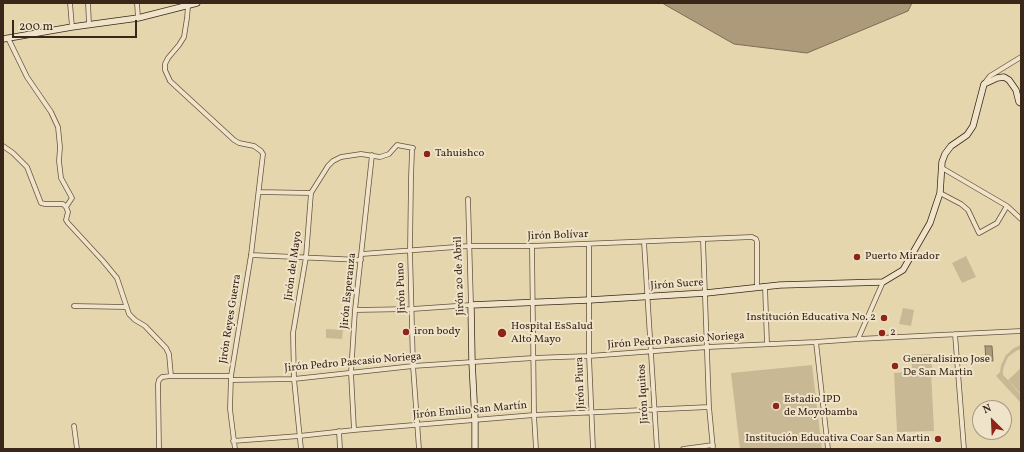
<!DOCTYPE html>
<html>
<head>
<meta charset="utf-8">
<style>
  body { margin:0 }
  #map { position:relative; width:1024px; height:452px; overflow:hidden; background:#e6d6ad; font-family:Vollkorn,serif }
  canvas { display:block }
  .frame { position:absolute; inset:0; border:4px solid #3a2719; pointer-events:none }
  .north { position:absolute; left:972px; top:400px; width:40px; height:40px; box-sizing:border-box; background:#efe4ca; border:1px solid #a79883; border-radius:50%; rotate:336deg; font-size:11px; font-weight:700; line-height:16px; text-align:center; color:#3a2719 }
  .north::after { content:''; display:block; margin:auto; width:14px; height:18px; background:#8f2418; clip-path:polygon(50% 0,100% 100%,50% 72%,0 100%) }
  .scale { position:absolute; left:12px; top:20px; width:125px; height:18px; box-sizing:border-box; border:2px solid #3a2719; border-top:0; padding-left:5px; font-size:12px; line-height:14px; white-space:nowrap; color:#3a2719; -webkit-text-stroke:3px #efe4ca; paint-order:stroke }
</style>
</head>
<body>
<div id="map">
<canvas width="1024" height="452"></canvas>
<div class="frame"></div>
<div class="north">N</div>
<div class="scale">200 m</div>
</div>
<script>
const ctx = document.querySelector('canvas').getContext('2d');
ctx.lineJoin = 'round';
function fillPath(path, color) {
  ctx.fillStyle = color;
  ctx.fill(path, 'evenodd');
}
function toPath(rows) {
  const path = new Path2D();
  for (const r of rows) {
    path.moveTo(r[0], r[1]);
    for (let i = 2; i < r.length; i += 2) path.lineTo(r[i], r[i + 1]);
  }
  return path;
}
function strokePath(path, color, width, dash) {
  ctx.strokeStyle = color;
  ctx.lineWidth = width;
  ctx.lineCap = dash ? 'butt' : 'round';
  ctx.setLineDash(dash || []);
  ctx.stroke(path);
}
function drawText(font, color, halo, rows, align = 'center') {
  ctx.font = font + ' Vollkorn,serif';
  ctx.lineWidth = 4;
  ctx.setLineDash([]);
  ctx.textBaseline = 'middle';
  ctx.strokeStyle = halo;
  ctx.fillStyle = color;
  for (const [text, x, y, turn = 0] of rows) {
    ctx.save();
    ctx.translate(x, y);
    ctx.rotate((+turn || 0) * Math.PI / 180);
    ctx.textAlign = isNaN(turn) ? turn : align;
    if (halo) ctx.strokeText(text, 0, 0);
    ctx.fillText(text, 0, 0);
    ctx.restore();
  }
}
const green = toPath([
  [966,256,976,277,962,283,952,263],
  [903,308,914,310,911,326,899,324],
  [326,329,343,330,342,339,326,338],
  [1021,345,1021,349,1016,351,1008,357,1004,366,1003,371,1003,375,1006,378,1021,395,1021,403,996,376,1000,372,1001,365,1006,355,1014,348],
  [931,354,932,368,912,369,911,355],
  [812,365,822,449,740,449,731,373],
  [1021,368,1021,394,1008,380],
  [931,371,934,431,897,432,894,373]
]);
const water = toPath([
  [662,3,912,3,908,11,807,53,734,44,662,3],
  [985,346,992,346,993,361,986,361,985,346]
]);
const street = toPath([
  [70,3,72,27],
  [88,3,89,24],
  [137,3,138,18],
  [188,6,187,18,184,37,179,45,168,58,165,64,165,70,170,81,234,140,239,143,254,146,261,151,263,154,251,255,231,376,230,409,235,449],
  [8,38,27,77,51,112,58,127,60,147,59,161,61,178,72,198,66,207],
  [984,84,990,76,1021,57],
  [3,146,13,153,27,167,41,203,45,204,63,204,66,207,68,212,66,220,68,223,103,261,117,278,129,314,135,320,145,326,166,348,169,354,171,376],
  [412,151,411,178,410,251,413,366,419,449],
  [942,168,1007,206,1021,219],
  [259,192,311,193],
  [940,193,961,204,968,210,979,233,997,223,1007,206],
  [703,240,709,407,713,449],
  [644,242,657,449],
  [589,244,589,356,593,449],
  [532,246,534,415,536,449],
  [362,254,469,246,532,246,752,237,756,239,757,242,757,287],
  [251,255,361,260],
  [765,286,767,344],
  [74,306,126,307],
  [355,310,412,309,471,305,468,199],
  [955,334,964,449],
  [858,339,883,282],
  [816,342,828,449],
  [231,380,294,379,413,366,533,358,589,356,708,347,816,342,858,339,1021,331],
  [74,426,77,449],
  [354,430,351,373,355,310,372,155],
  [339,431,340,449],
  [233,441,299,436,354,430,534,415,709,407],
  [159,449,158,384,159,380,162,377,171,376,231,376],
  [301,449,294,379,293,333,306,257,311,193,328,166,333,161,341,157,361,154,380,157,389,154,397,145,413,148],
  [683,449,713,445]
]);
const secondary = toPath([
  [3,39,72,27,138,18,197,3],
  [475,449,475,420,472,362,471,305,589,300,706,293,780,285,883,282,903,270,930,223,940,193,942,162,945,154,951,146,967,135,973,126,984,84,997,78,1004,77,1009,80,1016,90,1019,102,1021,103]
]);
const markers = [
  [427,154,4,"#8f2418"],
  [857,257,4,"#8f2418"],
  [884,318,4,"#8f2418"],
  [406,332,4,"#8f2418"],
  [502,333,5,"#8f2418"],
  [882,333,4,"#8f2418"],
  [895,366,4,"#8f2418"],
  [776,406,4,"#8f2418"],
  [938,439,4,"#8f2418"]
];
const poiNames = [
  ["Tahuishco",435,154],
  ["Puerto Mirador",865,257],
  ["Institución Educativa No. 2",876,318,"right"],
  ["Hospital EsSalud",511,327],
  ["Alto Mayo",511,340],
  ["iron body",414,332],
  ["2",890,333],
  ["Generalisimo Jose",903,360],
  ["De San Martin",903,373],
  ["Estadio IPD",784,400],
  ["de Moyobamba",784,413],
  ["Institución Educativa Coar San Martin",930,439,"right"]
];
const streetNames = [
  ["Jirón Bolívar",558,236,-2],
  ["Jirón del Mayo",294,266,-82],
  ["Jirón 20 de Abril",460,276,-92],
  ["Jirón Sucre",677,285,-4],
  ["Jirón Puno",402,288,-92],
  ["Jirón Esperanza",349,291,-84],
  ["Jirón Reyes Guerra",231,319,-81],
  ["Jirón Pedro Pascasio Noriega",676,341,-4],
  ["Jirón Pedro Pascasio Noriega",353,363,-5],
  ["Jirón Piura",581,383,-92],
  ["Jirón Iquitos",644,394,-93],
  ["Jirón Emilio San Martín",470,411,-5]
];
fillPath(green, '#c9b894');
fillPath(water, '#ac9a7b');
strokePath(water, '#7e6c54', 1);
strokePath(street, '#65533e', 5.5);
strokePath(secondary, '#3a2719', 7);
strokePath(street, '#efe4ca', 4);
strokePath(secondary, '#efe4ca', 5.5);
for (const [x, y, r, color] of markers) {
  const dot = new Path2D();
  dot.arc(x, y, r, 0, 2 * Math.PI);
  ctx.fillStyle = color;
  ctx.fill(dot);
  strokePath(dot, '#efe4ca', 1.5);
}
drawText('11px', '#3a2719', '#efe4ca', poiNames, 'left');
drawText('11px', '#3a2719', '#efe4ca', streetNames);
</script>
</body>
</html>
